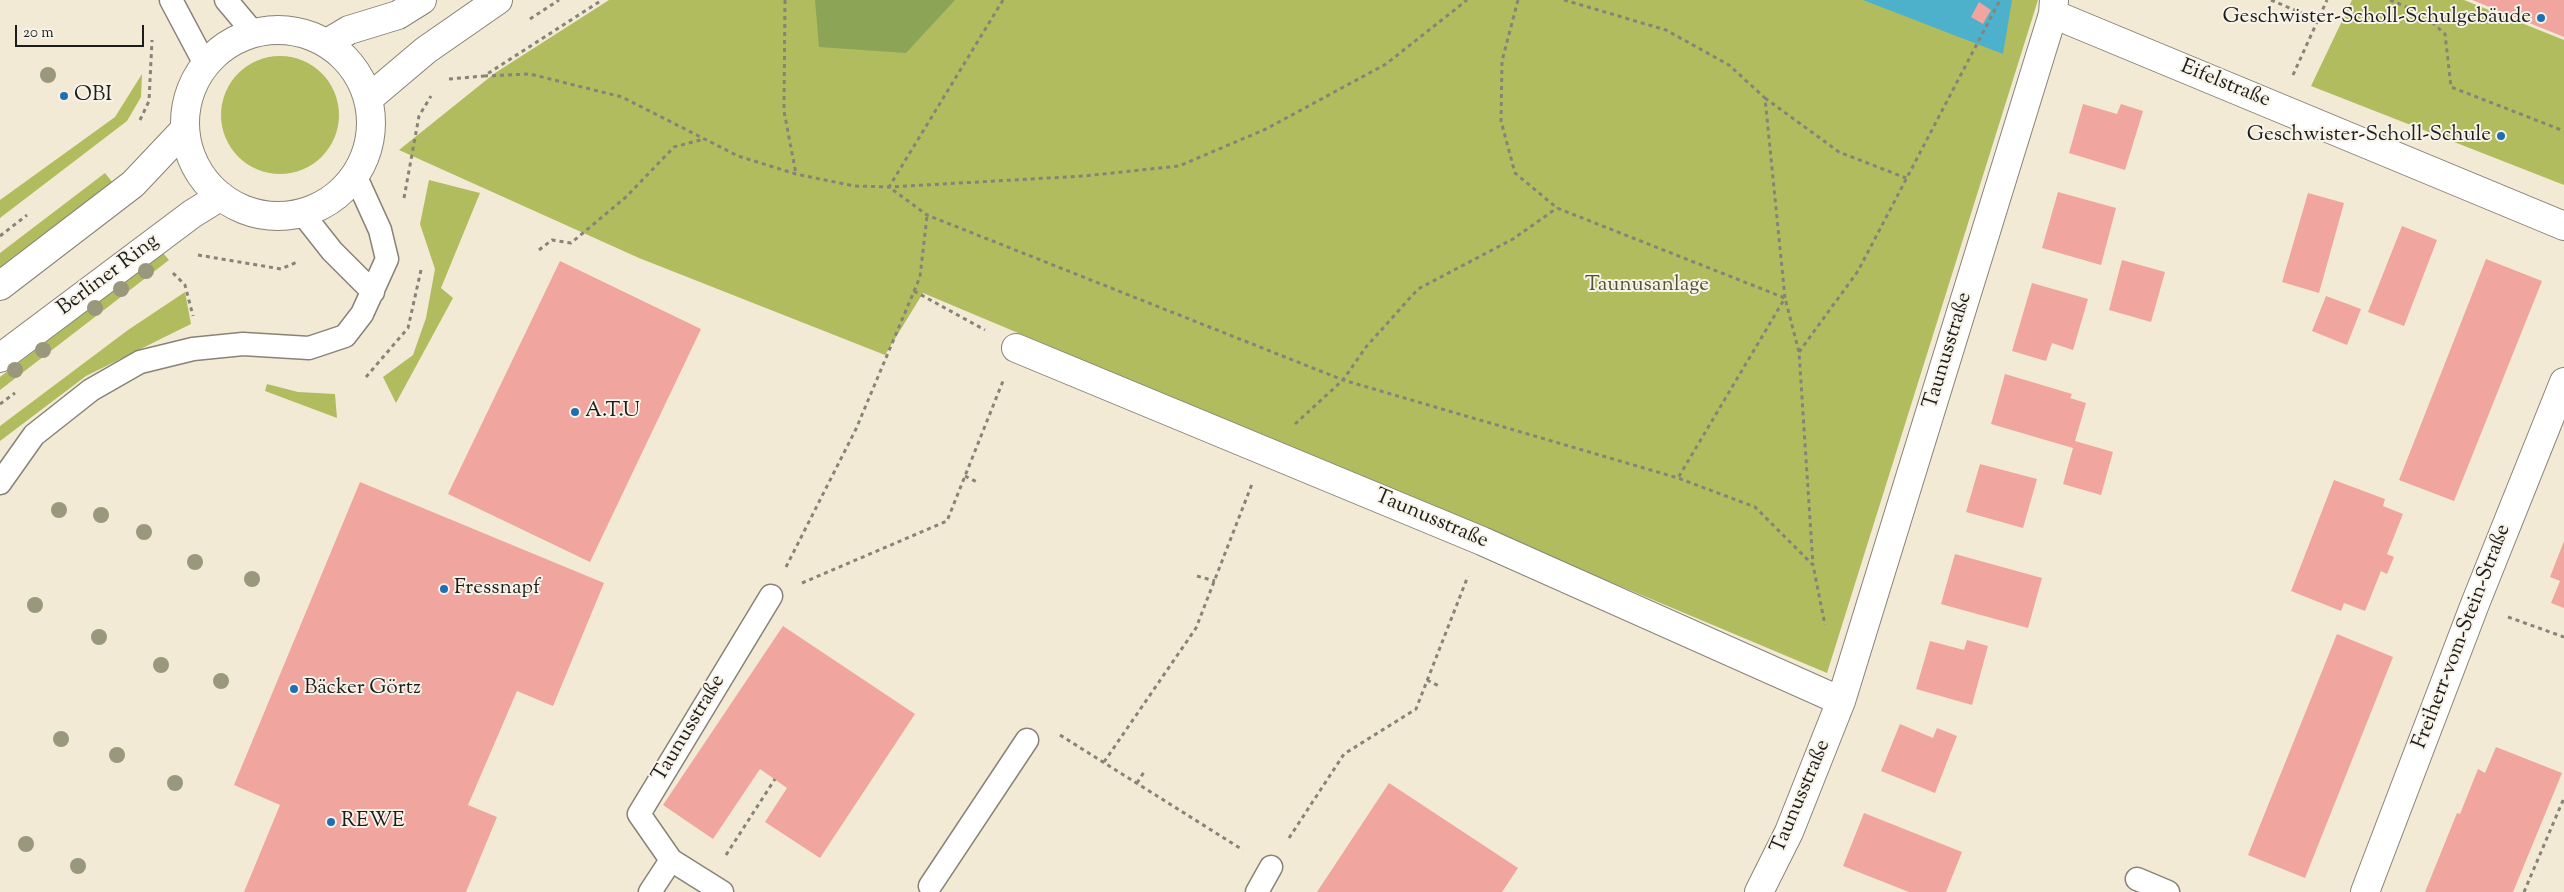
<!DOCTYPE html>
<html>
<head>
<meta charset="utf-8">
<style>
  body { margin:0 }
  #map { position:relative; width:2564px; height:892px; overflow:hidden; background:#f3ead5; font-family:"Sorts Mill Goudy",serif }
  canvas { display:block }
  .scale { position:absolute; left:15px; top:25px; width:129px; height:22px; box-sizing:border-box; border:2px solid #1c1c1c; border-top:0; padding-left:6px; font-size:15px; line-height:18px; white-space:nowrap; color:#1c1c1c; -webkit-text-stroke:4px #f7f3e8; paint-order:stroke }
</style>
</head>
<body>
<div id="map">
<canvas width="2564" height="892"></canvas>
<div class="scale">20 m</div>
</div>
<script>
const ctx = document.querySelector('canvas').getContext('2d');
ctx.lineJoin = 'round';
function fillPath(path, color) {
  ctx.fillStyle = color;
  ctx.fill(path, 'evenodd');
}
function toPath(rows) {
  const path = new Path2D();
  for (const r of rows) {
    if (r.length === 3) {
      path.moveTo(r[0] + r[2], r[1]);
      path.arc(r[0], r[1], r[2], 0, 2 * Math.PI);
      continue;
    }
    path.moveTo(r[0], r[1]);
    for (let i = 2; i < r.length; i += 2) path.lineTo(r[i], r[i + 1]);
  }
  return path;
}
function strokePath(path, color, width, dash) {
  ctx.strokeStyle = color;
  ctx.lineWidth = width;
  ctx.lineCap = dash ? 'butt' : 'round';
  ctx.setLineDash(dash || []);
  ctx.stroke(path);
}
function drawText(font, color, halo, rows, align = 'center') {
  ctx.font = font + ' "Sorts Mill Goudy",serif';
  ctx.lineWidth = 4;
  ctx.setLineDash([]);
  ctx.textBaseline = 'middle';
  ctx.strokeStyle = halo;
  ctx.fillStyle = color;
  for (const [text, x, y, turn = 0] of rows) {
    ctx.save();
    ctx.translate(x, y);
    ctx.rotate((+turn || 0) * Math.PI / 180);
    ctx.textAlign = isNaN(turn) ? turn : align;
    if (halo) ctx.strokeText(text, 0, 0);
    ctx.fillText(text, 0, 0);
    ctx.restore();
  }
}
const green = toPath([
  [609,0,2038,0,1827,673,923,293,885,355,639,258,399,150,495,73],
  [2352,0,2464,0,2564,40,2564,185,2311,86],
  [280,115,59],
  [142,74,141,97,127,121,0,218,0,200,115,117],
  [105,173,113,183,0,270,0,253],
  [429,180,480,193,441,288,453,298,396,403,383,377,413,355,426,318,435,269,420,224],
  [163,253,169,260,0,390,0,377],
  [185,292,191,324,86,376,0,441,0,426,128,330],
  [267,384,298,392,335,394,337,418,265,391]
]);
const forest = toPath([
  [815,0,955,0,906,53,819,47]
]);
const water = toPath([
  [1863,0,2012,0,2003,54]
]);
const building = toPath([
  [2472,0,2564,0,2564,37],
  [1979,2,1991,10,1983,24,1971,17],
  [2083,104,2117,114,2121,104,2143,111,2125,170,2069,153],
  [2058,192,2116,208,2101,265,2042,248],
  [2308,193,2344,203,2319,293,2282,282],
  [2402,226,2437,240,2404,326,2368,312],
  [2486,259,2542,281,2454,501,2399,480],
  [2122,260,2165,272,2151,322,2109,310],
  [560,261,701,329,590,562,448,494],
  [2032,283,2088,299,2073,350,2052,343,2046,361,2012,351],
  [2326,296,2361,309,2347,345,2312,331],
  [2005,374,2072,394,2070,398,2086,403,2075,441,2113,452,2101,495,2063,484,2073,448,1991,424],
  [1980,464,2037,479,2023,528,1966,512],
  [2334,480,2385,499,2383,506,2403,514,2387,554,2394,557,2387,574,2381,571,2365,611,2344,603,2341,611,2291,591],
  [360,482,604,583,553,706,517,691,468,805,497,817,466,892,244,892,280,805,234,785],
  [2564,541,2564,608,2551,603,2560,581,2550,577],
  [1955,554,2042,578,2028,628,1941,604],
  [783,626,915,714,820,858,765,822,787,788,760,769,713,839,663,805],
  [2337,634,2393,657,2305,878,2248,855],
  [1967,640,1988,646,1972,705,1916,689,1930,641,1964,650],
  [1900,724,1933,738,1937,728,1957,736,1935,793,1881,771],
  [2496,747,2562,773,2513,892,2425,892,2457,813,2460,814,2478,769,2485,773],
  [1389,783,1518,868,1502,892,1317,892],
  [1864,813,1962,852,1946,892,1909,892,1843,866]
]);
const path = toPath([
  [785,0,784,111,796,174],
  [1003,0,889,187,927,215,1343,380,1678,478,1755,507,1813,565,1825,625],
  [1518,0,1502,61,1501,121,1515,173,1557,208,1785,298,1799,352,1813,565],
  [1564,0,1666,30,1729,65,1765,98,1785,298,1678,478],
  [2271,0,2318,20],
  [2390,0,2423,14,2445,34,2451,87,2564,131],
  [530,19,559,0],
  [2293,75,2327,0],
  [484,76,530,74,622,97,738,156,796,174,854,186,889,187,1084,176,1179,166,1266,129,1386,64,1467,0],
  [449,79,484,76,602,0],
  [1765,98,1839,152,1906,178],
  [140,120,149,101,152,40],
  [404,198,419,116,431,96],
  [0,236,27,215],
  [539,250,552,240,571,243,626,197,674,147,704,139],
  [198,255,281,269,297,262],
  [173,273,185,285,193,316],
  [914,291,985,330],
  [1799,352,1858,271,2000,0],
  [366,377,408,328,421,270],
  [0,404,15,393],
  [1295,424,1343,380,1366,347,1418,289,1513,239,1557,208],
  [965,476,977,482],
  [786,567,856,429,920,277,927,216],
  [1197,576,1215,581],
  [802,583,947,521,1003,381],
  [2508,617,2564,637],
  [1427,680,1441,687],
  [1060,735,1243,850],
  [1104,762,1196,628,1252,484],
  [1137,783,1144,772],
  [1289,838,1344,754,1416,709,1468,576],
  [726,855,775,779],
  [2524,892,2564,798]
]);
const lane = toPath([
  [171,0,205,64],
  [226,0,253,32],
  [302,213,332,251,373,292],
  [0,483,34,435,91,390,140,362,193,349,243,344,309,348,345,336,362,314,387,259,380,230,355,175],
  [671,860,722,892],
  [2137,879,2168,892],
  [930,886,1027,740],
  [650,892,671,860,639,814,771,596],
  [1257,892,1271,867]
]);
const street = toPath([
  [2053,14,2564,226],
  [1016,348,1482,541,1841,701],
  [1759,892,1789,832,1841,701,2053,14,2054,0],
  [2365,892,2475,604,2564,382]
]);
const secondary = toPath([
  [278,123,93],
  [327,43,349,30,398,15,422,0],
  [368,99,426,50,498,0],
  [0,286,133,184,184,130],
  [0,358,192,214,221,196]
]);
const trees = [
  [48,75],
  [146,271],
  [121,289],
  [95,308],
  [43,350],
  [15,370],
  [59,510],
  [101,515],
  [144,532],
  [195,562],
  [252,579],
  [35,605],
  [99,637],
  [161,665],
  [221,681],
  [61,739],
  [117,755],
  [175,783],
  [26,844],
  [78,866]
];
const markers = [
  [2541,18,5,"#1f6fb2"],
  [64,96,5,"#1f6fb2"],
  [2501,136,5,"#1f6fb2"],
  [575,412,5,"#1f6fb2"],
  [444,589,5,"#1f6fb2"],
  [294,689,5,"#1f6fb2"],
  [331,822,5,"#1f6fb2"]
];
const poiNames = [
  ["Geschwister-Scholl-Schulgebäude",2531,18,"right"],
  ["OBI",74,96],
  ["Geschwister-Scholl-Schule",2491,136,"right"],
  ["A.T.U",585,412],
  ["Fressnapf",454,589],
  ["Bäcker Görtz",304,689],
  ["REWE",341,822]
];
const streetNames = [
  ["Eifelstraße",2225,85,22],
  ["Berliner Ring",109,276,-37],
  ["Taunusstraße",1949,351,-73],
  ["Taunusstraße",1431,520,23],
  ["Freiherr-vom-Stein-Straße",2463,637,-69],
  ["Taunusstraße",690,729,-59],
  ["Taunusstraße",1802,797,-67]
];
const parkNames = [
  ["Taunusanlage",1647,286]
];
fillPath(green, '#b0bc5e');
fillPath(forest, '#8ca455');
fillPath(water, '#4db1cc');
fillPath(building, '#f0a59e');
strokePath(lane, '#888378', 25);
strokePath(street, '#888378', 30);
strokePath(secondary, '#888378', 30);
strokePath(path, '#888378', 3, [4, 4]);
strokePath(lane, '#fff', 22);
strokePath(street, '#fff', 28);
strokePath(secondary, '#fff', 28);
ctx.fillStyle = '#99987c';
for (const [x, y] of trees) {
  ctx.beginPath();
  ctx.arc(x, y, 8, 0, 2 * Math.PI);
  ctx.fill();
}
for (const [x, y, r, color] of markers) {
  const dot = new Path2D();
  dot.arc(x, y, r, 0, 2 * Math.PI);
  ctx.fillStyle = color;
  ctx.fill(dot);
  strokePath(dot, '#f7f3e8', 2);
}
drawText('21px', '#1c1c1c', '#f7f3e8', poiNames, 'left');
drawText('21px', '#1c1c1c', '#f7f3e8', streetNames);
drawText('21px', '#505433', '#f7f3e8', parkNames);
</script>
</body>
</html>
